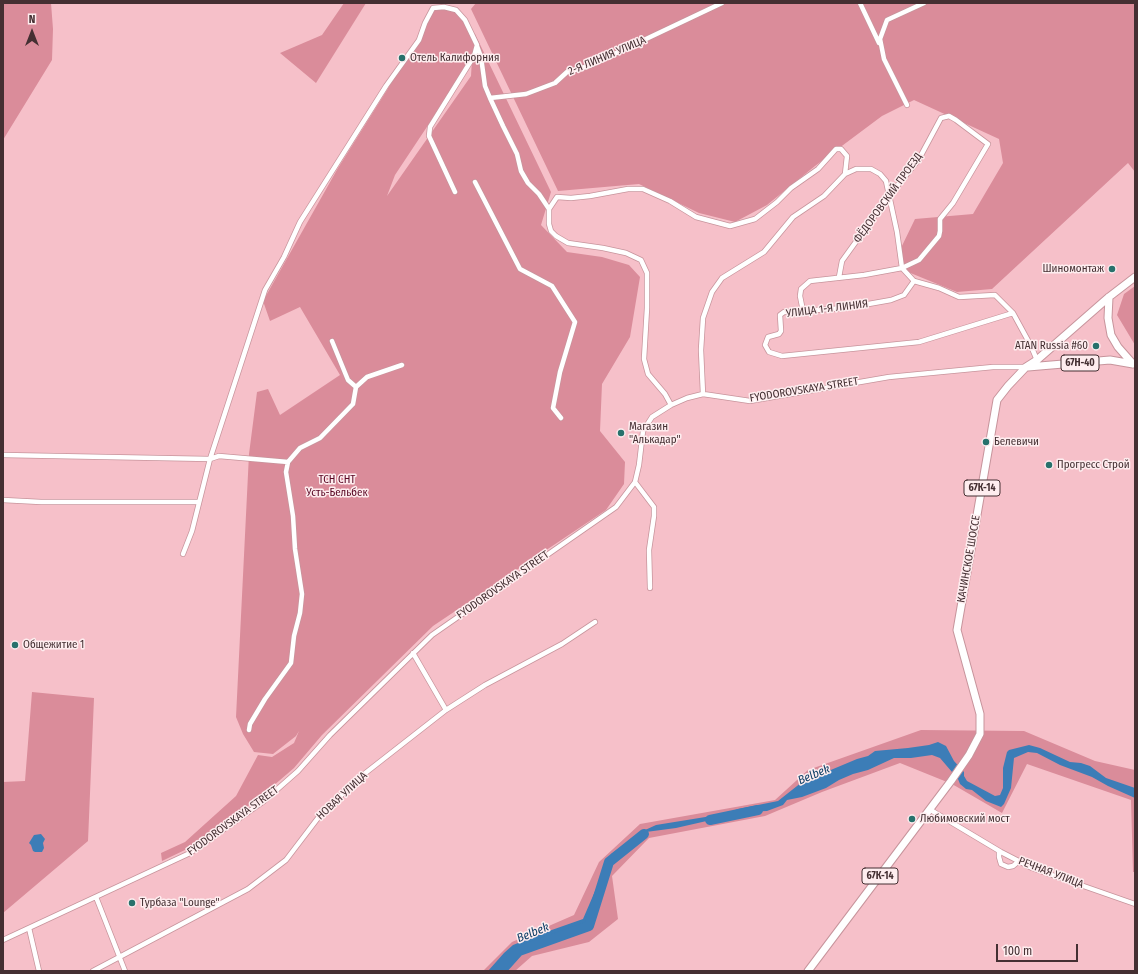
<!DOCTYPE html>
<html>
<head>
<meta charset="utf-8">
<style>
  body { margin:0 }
  #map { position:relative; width:1138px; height:974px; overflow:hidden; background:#f6c0c9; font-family:"Fira Sans Condensed",sans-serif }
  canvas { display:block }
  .frame { position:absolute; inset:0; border:4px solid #442f32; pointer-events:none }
  .north { position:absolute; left:12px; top:12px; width:40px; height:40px; -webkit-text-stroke:3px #feedef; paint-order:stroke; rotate:0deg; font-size:11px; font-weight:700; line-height:16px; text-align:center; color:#442f32 }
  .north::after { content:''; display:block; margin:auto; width:14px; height:18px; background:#442f32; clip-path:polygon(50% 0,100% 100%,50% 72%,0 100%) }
  .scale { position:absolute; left:996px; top:944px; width:82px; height:18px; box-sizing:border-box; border:2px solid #442f32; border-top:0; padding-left:5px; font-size:12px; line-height:14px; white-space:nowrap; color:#442f32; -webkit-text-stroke:3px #feedef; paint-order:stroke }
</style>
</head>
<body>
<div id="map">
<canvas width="1138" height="974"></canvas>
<div class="frame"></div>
<div class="north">N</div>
<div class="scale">100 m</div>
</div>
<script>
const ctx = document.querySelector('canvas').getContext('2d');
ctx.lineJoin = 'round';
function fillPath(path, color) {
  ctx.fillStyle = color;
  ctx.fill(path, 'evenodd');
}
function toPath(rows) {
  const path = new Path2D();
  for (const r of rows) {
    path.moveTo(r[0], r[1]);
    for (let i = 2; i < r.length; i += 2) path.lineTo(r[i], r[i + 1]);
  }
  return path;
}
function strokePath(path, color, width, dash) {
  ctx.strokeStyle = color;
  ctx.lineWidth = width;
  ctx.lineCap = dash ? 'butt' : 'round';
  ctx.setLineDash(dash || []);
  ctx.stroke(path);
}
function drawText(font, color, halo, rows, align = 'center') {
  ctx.font = font + ' "Fira Sans Condensed",sans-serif';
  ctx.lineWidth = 3;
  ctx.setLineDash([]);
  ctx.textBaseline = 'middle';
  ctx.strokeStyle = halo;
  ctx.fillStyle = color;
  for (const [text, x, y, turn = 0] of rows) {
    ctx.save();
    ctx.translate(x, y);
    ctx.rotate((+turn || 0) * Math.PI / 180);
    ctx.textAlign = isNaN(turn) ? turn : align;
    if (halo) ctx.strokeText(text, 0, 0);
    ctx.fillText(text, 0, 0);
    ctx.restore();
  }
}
const green = toPath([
  [3,3,51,3,53,29,52,60,3,140],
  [344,3,366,3,316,83,280,53,322,35],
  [476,3,1135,3,1135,172,1128,163,992,289,957,292,908,272,899,252,915,219,973,214,1003,163,999,139,914,100,882,116,815,166,767,205,735,222,699,213,639,184,558,191,471,9],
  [443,8,455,11,463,20,474,41,475,34,551,192,541,225,567,252,602,257,629,265,640,277,630,337,602,384,600,431,625,462,624,484,606,510,433,626,322,735,294,768,258,799,187,849,162,861,161,853,185,842,236,796,258,755,272,757,294,743,299,731,296,736,273,754,254,752,243,734,236,717,249,454,257,392,268,389,280,415,340,375,300,307,270,321,263,301,338,168,387,90,434,10],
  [472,59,471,76,387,196,395,175],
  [1135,286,1135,345,1117,315,1124,294],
  [32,692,94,698,88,841,3,913,3,782,25,781],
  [921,730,1024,731,1095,761,1135,770,1135,872,1133,872,1131,800,1027,764,1002,813,952,784,900,763,822,792,765,816,649,838,612,876,618,919,589,942,532,956,515,971,483,971,512,942,574,915,599,862,640,824,775,800,808,770]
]);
const water = toPath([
  [938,742,946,746,954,761,964,772,964,776,967,781,995,796,1000,795,1003,788,1003,768,1007,752,1009,750,1029,745,1040,748,1070,762,1081,763,1090,766,1106,778,1135,788,1135,798,1108,786,1092,777,1060,765,1037,753,1028,752,1014,758,1011,788,1004,804,1001,807,986,801,972,790,966,789,960,784,958,779,940,758,932,755,911,758,894,758,868,770,853,774,839,780,826,788,802,797,787,800,783,805,767,811,746,812,676,828,646,832,643,839,635,842,614,858,610,863,589,926,519,951,501,971,488,971,504,953,513,945,546,932,583,919,611,854,643,831,656,825,724,814,738,809,778,801,811,775,826,772,857,759,868,756,875,751,908,748,929,745],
  [41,834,45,839,43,843,44,848,42,852,35,852,33,851,31,845,29,843,34,835]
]);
const river = toPath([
  [710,820,758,810],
  [501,971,519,951,589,926,609,862,644,834]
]);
const street = toPath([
  [860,3,879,43],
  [477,46,481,57,485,86,490,98,503,126,517,154,521,171,528,183,539,194,549,209,549,224,551,231,556,236,568,243,603,248,626,253,641,260,647,273,647,308,644,359,648,374,665,394,671,405],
  [490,98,526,94,555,83,567,72,589,66,722,3],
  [907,105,884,59,880,39,887,20,924,3],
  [475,182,520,269,552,286,575,322,560,372,553,408,561,418],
  [549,209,557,197,571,198,590,196,628,189,643,189,670,201,696,217,730,226,755,219,777,202,791,188,818,169,836,149,841,149,847,156,845,174],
  [914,281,904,295,891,300,846,308,784,312,780,315,781,331,779,334,768,337,765,345,769,352,782,356,919,342,1013,313],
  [803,311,800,296,801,289,810,281,864,275,902,268,919,260,939,236,940,231,940,219,953,203,988,144,956,120,949,116,941,118,919,159,889,196,842,261,839,277],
  [332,341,348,380,356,387],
  [703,394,701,350,703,318,712,292,722,278,764,252,793,217,824,196,845,174,856,169,871,169,880,174,886,181,897,232,902,268,914,281,939,288,959,297,995,295,1013,313,1031,346,1037,360],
  [3,455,210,459,219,456,288,462],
  [635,482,654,507,654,516,649,550,650,588],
  [3,500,41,502,199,502],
  [183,554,192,531,210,459,265,290,284,257,300,222,386,86,419,40,425,23,433,8,444,7,456,10,465,20,477,45,474,56,430,127,429,136,455,192],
  [413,653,446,710],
  [249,730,250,724,265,699,291,663,294,636,300,613,302,594,295,549,293,516,286,472,288,462,300,448,320,438,353,404,356,387,367,377,402,365],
  [929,809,1001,852,1032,868,1135,904],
  [999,851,999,857,1001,864,1008,867,1013,866,1019,861],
  [96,897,125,971],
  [29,928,39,971],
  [3,940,190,853,264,801,298,771,330,735,432,635,616,507,635,482,639,465,643,431,652,417,671,405,687,398,703,394,750,401,889,377,993,367,1026,367],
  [93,971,248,889,286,860,318,818,359,778,446,710,485,685,562,644,595,622]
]);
const primary = toPath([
  [1109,297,1108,318,1111,335,1118,347,1133,364],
  [1028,367,1110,360,1133,364],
  [808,971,951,781,969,755,980,734,980,714,957,630,997,400,1008,386,1026,367,1037,360,1109,297,1135,277]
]);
const markers = [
  [402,58,4,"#28716c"],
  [1112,269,4,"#28716c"],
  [1096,346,4,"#28716c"],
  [621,433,4,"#28716c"],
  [986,442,4,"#28716c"],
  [1049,465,4,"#28716c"],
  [15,645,4,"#28716c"],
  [912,819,4,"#28716c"],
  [132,903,4,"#28716c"]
];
const shields = [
  [1080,363,38],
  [982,488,36],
  [880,876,36]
];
const shieldNames = [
  ["67H-40",1080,363],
  ["67К-14",982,488],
  ["67К-14",880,876]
];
const streetNames = [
  ["2-Я ЛИНИЯ УЛИЦА",607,56,-23],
  ["ФЁДОРОВСКИЙ ПРОЕЗД",888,198,-54],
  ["УЛИЦА 1-Я ЛИНИЯ",827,309,-7],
  ["FYODOROVSKAYA STREET",804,390,-9],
  ["КАЧИНСКОЕ ШОССЕ",969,559,-80],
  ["FYODOROVSKAYA STREET",503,585,-35],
  ["НОВАЯ УЛИЦА",342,796,-43],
  ["FYODOROVSKAYA STREET",233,821,-36],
  ["РЕЧНАЯ УЛИЦА",1051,873,21]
];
const poiNames = [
  ["Отель Калифорния",410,58],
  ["Шиномонтаж",1104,269,"right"],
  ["ATAN Russia #60",1088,346,"right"],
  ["Магазин",629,427],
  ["\"Алькадар\"",629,440],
  ["Белевичи",994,442],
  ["Прогресс Строй",1057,465],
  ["Общежитие 1",23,645],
  ["Любимовский мост",920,819],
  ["Турбаза \"Lounge\"",140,903]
];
const parkNames = [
  ["ТСН СНТ",337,480],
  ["Усть-Бельбек",337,493]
];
const waterNames = [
  ["Belbek",814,775,-23],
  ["Belbek",533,933,-22]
];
fillPath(green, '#da8c9a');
fillPath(water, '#3c7db7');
strokePath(river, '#3c7db7', 10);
strokePath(street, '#c7949c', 6);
strokePath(primary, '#c7949c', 9);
strokePath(street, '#fff', 4.5);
strokePath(primary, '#fff', 7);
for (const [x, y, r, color] of markers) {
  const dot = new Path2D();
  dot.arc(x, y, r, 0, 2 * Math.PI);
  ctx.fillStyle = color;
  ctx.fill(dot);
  strokePath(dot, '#feedef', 1.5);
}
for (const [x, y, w] of shields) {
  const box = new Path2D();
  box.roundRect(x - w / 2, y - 8, w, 16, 3);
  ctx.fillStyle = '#feedef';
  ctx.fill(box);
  strokePath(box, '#442f32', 1);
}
drawText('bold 10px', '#442f32', null, shieldNames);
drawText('11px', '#442f32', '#feedef', streetNames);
drawText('11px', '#442f32', '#feedef', poiNames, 'left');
drawText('11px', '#580522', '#feedef', parkNames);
drawText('italic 12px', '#0f3f67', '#feedef', waterNames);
</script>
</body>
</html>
